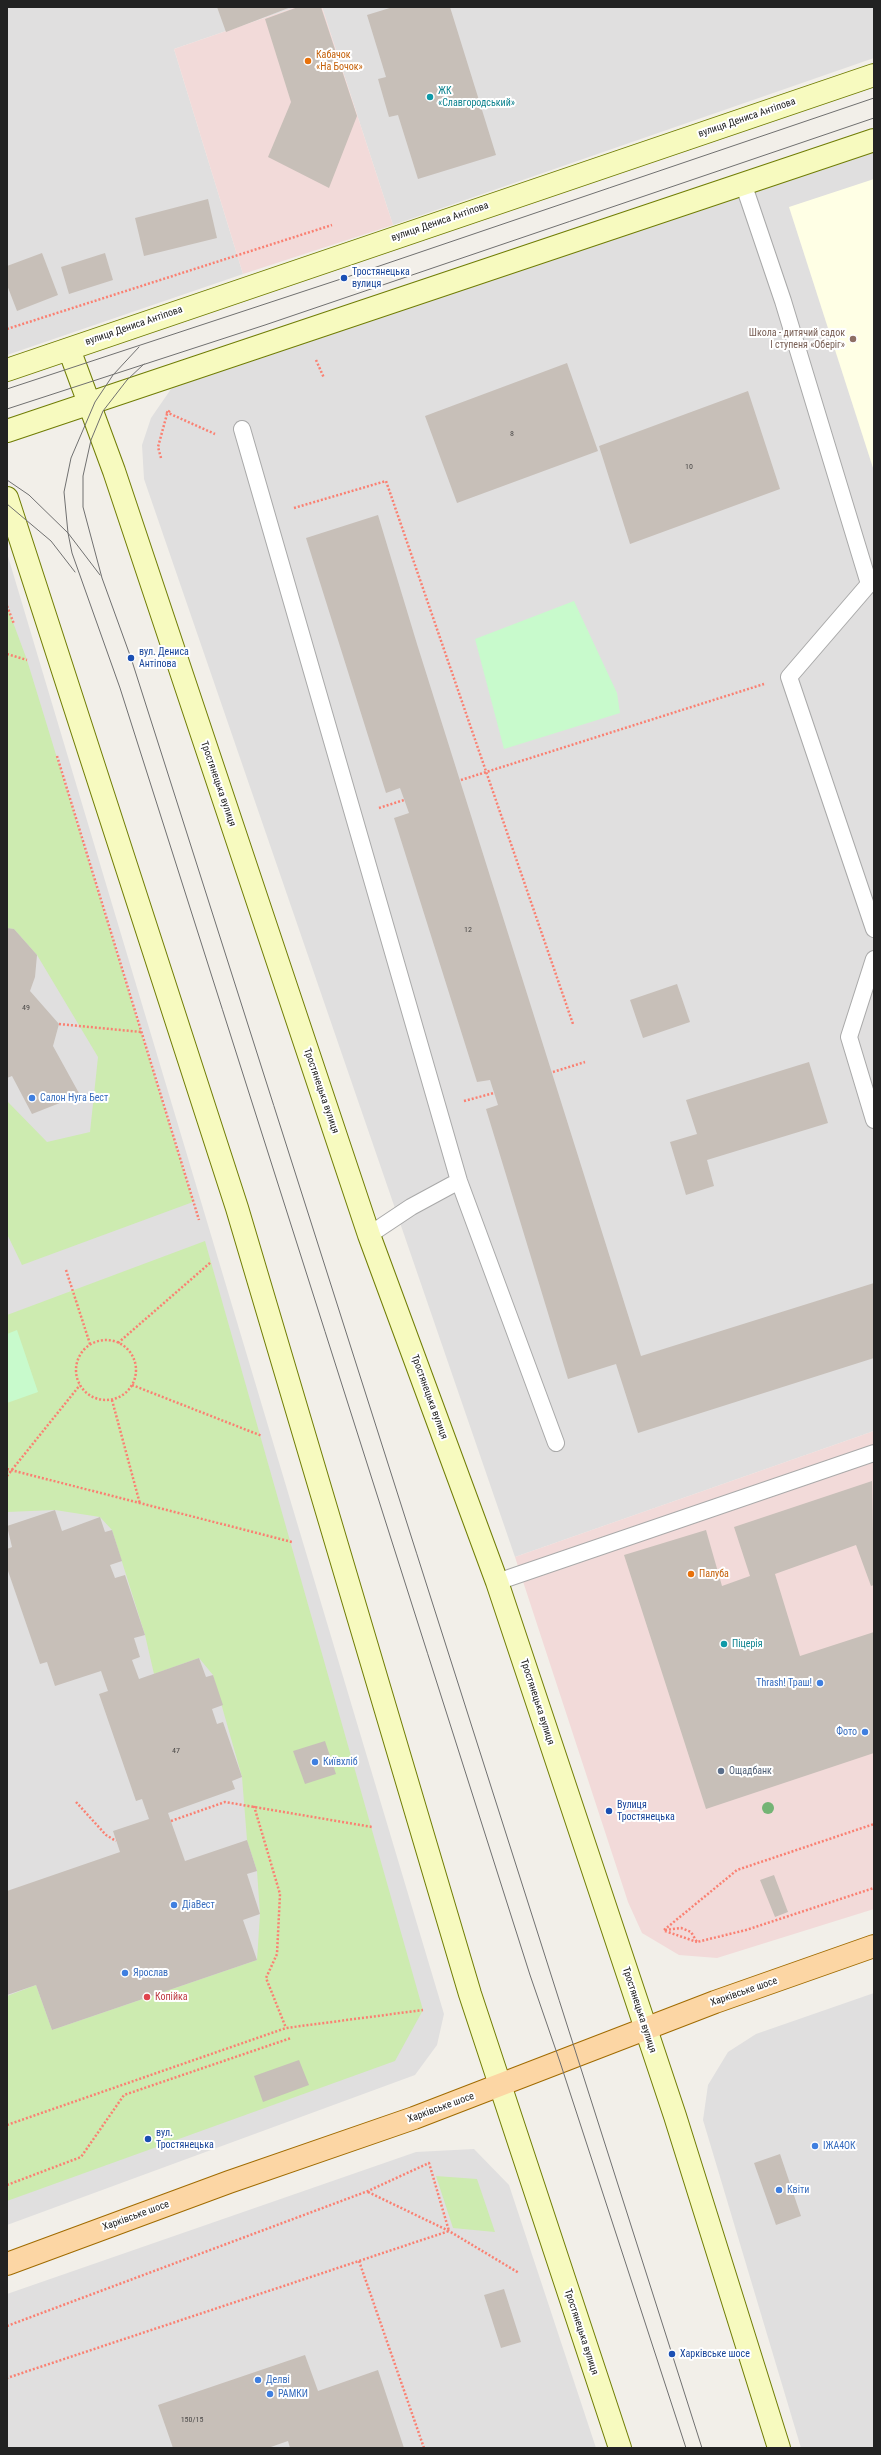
<!DOCTYPE html>
<html>
<head>
<meta charset="utf-8">
<style>
  body { margin:0 }
  #map { position:relative; width:881px; height:2455px; overflow:hidden; background:#f2efe9; font-family:"Roboto Condensed",sans-serif }
  canvas { display:block }
  .frame { position:absolute; inset:0; border:8px solid #222; pointer-events:none }
</style>
</head>
<body>
<div id="map">
<canvas width="881" height="2455"></canvas>
<div class="frame"></div>
</div>
<script>
const ctx = document.querySelector('canvas').getContext('2d');
ctx.lineJoin = 'round';
function fillPath(path, color) {
  ctx.fillStyle = color;
  ctx.fill(path, 'evenodd');
}
function toPath(rows) {
  const path = new Path2D();
  for (const r of rows) {
    if (r.length === 3) {
      path.moveTo(r[0] + r[2], r[1]);
      path.arc(r[0], r[1], r[2], 0, 2 * Math.PI);
      continue;
    }
    path.moveTo(r[0], r[1]);
    for (let i = 2; i < r.length; i += 2) path.lineTo(r[i], r[i + 1]);
  }
  return path;
}
function strokePath(path, color, width, dash) {
  ctx.strokeStyle = color;
  ctx.lineWidth = width;
  ctx.lineCap = dash ? 'butt' : 'round';
  ctx.setLineDash(dash || []);
  ctx.stroke(path);
}
function drawText(font, color, halo, rows, align = 'center') {
  ctx.font = font + ' "Roboto Condensed",sans-serif';
  ctx.lineWidth = 4;
  ctx.setLineDash([]);
  ctx.textBaseline = 'middle';
  ctx.strokeStyle = halo;
  ctx.fillStyle = color;
  for (const [text, x, y, turn = 0] of rows) {
    ctx.save();
    ctx.translate(x, y);
    ctx.rotate((+turn || 0) * Math.PI / 180);
    ctx.textAlign = isNaN(turn) ? turn : align;
    if (halo) ctx.strokeText(text, 0, 0);
    ctx.fillText(text, 0, 0);
    ctx.restore();
  }
}
const residential = toPath([
  [7,7,296,7,174,49,243,274,7,355],
  [322,7,874,7,874,58,393,225],
  [874,147,874,1431,515,1557,144,479,142,445,151,418,171,389,193,374],
  [7,553,444,2014,437,2045,415,2075,7,2225],
  [874,1993,874,2448,801,2448,703,2120,708,2085,728,2052,756,2034],
  [474,2149,509,2185,596,2448,7,2448,7,2294,416,2152]
]);
const commercial = toPath([
  [296,7,322,7,393,225,243,274,174,49],
  [874,1431,874,1909,717,1958,679,1955,642,1933,628,1902,515,1557]
]);
const education = toPath([
  [874,179,874,471,789,207]
]);
const grass = toPath([
  [7,606,27,660,193,1202,22,1265,7,1234,7,1101,47,1142,90,1132,98,1057,37,955,14,929,7,928],
  [205,1241,423,2010,395,2061,7,2201,7,1996,36,1985,52,2030,257,1960,260,1914,257,1871,247,1840,242,1777,213,1675,199,1658,154,1674,145,1635,112,1530,100,1517,55,1510,7,1512,7,1315],
  [436,2176,477,2179,495,2232,453,2228]
]);
const park = toPath([
  [574,601,617,693,620,713,504,749,475,639],
  [17,1330,38,1392,7,1403,7,1334]
]);
const building = toPath([
  [217,7,291,7,226,32],
  [298,7,321,7,357,116,329,188,268,157,291,102,265,19],
  [393,7,450,7,496,155,418,179,398,115,389,117,378,79,386,77,367,15],
  [208,199,217,238,144,256,135,218],
  [42,253,58,295,17,311,7,285,7,266],
  [105,253,113,280,69,294,61,267],
  [567,363,598,451,457,503,425,416],
  [748,391,780,489,630,544,599,446],
  [378,515,417,644,641,1356,874,1283,874,1358,638,1433,616,1364,568,1379,486,1109,498,1105,490,1080,477,1082,394,818,409,813,400,788,386,793,306,538],
  [7,928,14,929,37,955,35,977,30,991,59,1024,53,1046,80,1095,32,1114,12,1076,7,1078],
  [677,984,690,1022,643,1038,630,1000],
  [809,1062,828,1123,707,1160,714,1186,686,1195,670,1142,697,1134,686,1100],
  [872,1481,874,1585,871,1586,856,1545,775,1574,800,1656,874,1632,874,1753,706,1809,624,1555,706,1530,722,1586,750,1576,734,1527],
  [55,1510,62,1531,100,1517,105,1532,112,1530,122,1561,110,1565,115,1578,125,1575,145,1635,134,1638,140,1657,132,1660,139,1679,199,1658,206,1677,213,1675,223,1705,212,1709,217,1724,223,1722,242,1777,232,1781,235,1789,168,1813,185,1861,247,1840,257,1871,247,1874,260,1914,243,1920,257,1960,52,2030,36,1985,7,1995,7,1891,120,1852,113,1831,149,1819,142,1799,136,1801,99,1694,108,1691,101,1671,55,1686,47,1662,40,1664,7,1568,7,1549,12,1547,7,1526],
  [325,1741,336,1774,305,1784,293,1751],
  [774,1875,788,1912,775,1917,760,1880],
  [299,2060,309,2085,263,2102,254,2076],
  [780,2154,801,2216,776,2225,754,2163],
  [504,2289,521,2342,501,2348,484,2295],
  [305,2355,318,2391,378,2370,404,2448,290,2448,288,2441,268,2448,173,2448,158,2405]
]);
const path = toPath([
  [7,329,332,225],
  [316,360,324,378],
  [166,412,215,434],
  [161,458,158,447,167,414,171,409],
  [294,508,386,481,573,1024],
  [7,606,14,624],
  [7,654,27,660],
  [57,756,199,1220],
  [461,780,764,684],
  [379,808,404,800],
  [59,1024,141,1032],
  [553,1072,585,1062],
  [464,1101,494,1093],
  [66,1270,90,1344],
  [106,1370,30],
  [118,1343,211,1262],
  [132,1385,262,1436],
  [112,1400,140,1504],
  [7,1469,292,1542],
  [7,1476,80,1385],
  [76,1802,106,1835,116,1841],
  [254,1806,280,1894,277,1954,266,1978,286,2028],
  [171,1821,225,1802,372,1827],
  [664,1930,737,1870,874,1824],
  [665,1930,681,1928,691,1932,697,1942,746,1930,874,1888],
  [665,1931,697,1942],
  [7,2125,286,2028,423,2010],
  [7,2185,81,2157,124,2095,291,2038],
  [368,2192,449,2231,519,2273],
  [359,2261,424,2448],
  [7,2326,368,2191,429,2163,449,2231,7,2378]
]);
const lane = toPath([
  [743,183,783,301,869,584,789,677,874,929],
  [242,429,459,1181,556,1443],
  [874,959,849,1037,874,1120],
  [369,1235,411,1207,459,1181],
  [497,1582,874,1453]
]);
const secondary = toPath([
  [69,349,114,471,369,1235,497,1582,675,2116,779,2448],
  [7,370,874,75],
  [7,431,874,140],
  [7,498,237,1208,470,1994,620,2448]
]);
const primary = toPath([
  [7,2264,229,2182,414,2118,715,2002,874,1946]
]);
const tram = toPath([
  [139,347,113,375,95,402,71,458,64,492,68,533,72,553,120,688,530,1975,560,2062,686,2448],
  [144,364,127,380,103,411,91,440,83,476,83,507,102,578,131,658,702,2448],
  [7,389,344,278,874,98],
  [7,409,265,325,874,118],
  [7,480,29,495,68,533,100,575],
  [7,504,51,541,75,572]
]);
const trees = [
  [768,1808]
];
const markers = [
  [308,61,4,"#e8710a"],
  [430,97,4,"#0f9aa8"],
  [344,278,4,"#1a4fb4"],
  [853,339,4,"#8d6e63"],
  [131,658,4,"#1a4fb4"],
  [32,1098,4,"#3f7fe0"],
  [691,1574,4,"#e8710a"],
  [724,1644,4,"#0f9aa8"],
  [820,1683,4,"#3f7fe0"],
  [865,1732,4,"#3f7fe0"],
  [315,1762,4,"#3f7fe0"],
  [721,1771,4,"#5c6f8a"],
  [609,1811,4,"#1a4fb4"],
  [174,1905,4,"#3f7fe0"],
  [125,1973,4,"#3f7fe0"],
  [147,1997,4,"#e0444e"],
  [148,2139,4,"#1a4fb4"],
  [815,2146,4,"#3f7fe0"],
  [779,2190,4,"#3f7fe0"],
  [672,2354,4,"#1a4fb4"],
  [258,2380,4,"#3f7fe0"],
  [270,2394,4,"#3f7fe0"]
];
const numberNames = [
  ["8",512,434],
  ["10",689,467],
  ["12",468,930],
  ["49",26,1008],
  ["47",176,1751],
  ["150/15",192,2420]
];
const foodNames = [
  ["Кабачок",316,55],
  ["«На Бочок»",316,67],
  ["Палуба",699,1574]
];
const cultureNames = [
  ["ЖК",438,91],
  ["«Славгородський»",438,103],
  ["Піцерія",732,1644]
];
const streetNames = [
  ["вулиця Дениса Антіпова",747,118,-19],
  ["вулиця Дениса Антіпова",440,222,-19],
  ["вулиця Дениса Антіпова",134,326,-19],
  ["Тростянецька вулиця",218,784,71],
  ["Тростянецька вулиця",321,1091,71],
  ["Тростянецька вулиця",429,1397,70],
  ["Тростянецька вулиця",537,1702,72],
  ["Харківське шосе",744,1992,-19],
  ["Тростянецька вулиця",639,2010,72],
  ["Харківське шосе",441,2108,-20],
  ["Харківське шосе",136,2216,-20],
  ["Тростянецька вулиця",581,2332,72]
];
const transitNames = [
  ["Тростянецька",352,272],
  ["вулиця",352,284],
  ["вул. Дениса",139,652],
  ["Антіпова",139,664],
  ["Вулиця",617,1805],
  ["Тростянецька",617,1817],
  ["вул.",156,2133],
  ["Тростянецька",156,2145],
  ["Харківське шосе",680,2354]
];
const educationNames = [
  ["Школа - дитячий садок",845,333],
  ["І ступеня «Оберіг»",845,345]
];
const shopNames = [
  ["Салон Нуга Бест",40,1098],
  ["Thrash! Траш!",812,1683,"right"],
  ["Фото",857,1732,"right"],
  ["Київхліб",323,1762],
  ["ДіаВест",182,1905],
  ["Ярослав",133,1973],
  ["IЖА4ОК",823,2146],
  ["Квіти",787,2190],
  ["Делві",266,2380],
  ["РАМКИ",278,2394]
];
const serviceNames = [
  ["Ощадбанк",729,1771]
];
const healthNames = [
  ["Копійка",155,1997]
];
fillPath(residential, '#e0dfdf');
fillPath(commercial, '#f2dad9');
fillPath(education, '#ffffe5');
fillPath(grass, '#cdebb0');
fillPath(park, '#c8facc');
fillPath(building, '#c7bfb8');
strokePath(lane, '#a9a9a9', 18);
strokePath(secondary, '#707d05', 24);
strokePath(primary, '#a06b00', 24);
strokePath(path, '#fa8072', 2.5, [2, 2]);
strokePath(lane, '#fff', 16);
strokePath(secondary, '#f7fabf', 22);
strokePath(primary, '#fcd6a4', 22);
strokePath(tram, '#707070', 1);
ctx.fillStyle = '#74b475';
for (const [x, y] of trees) {
  ctx.beginPath();
  ctx.arc(x, y, 6, 0, 2 * Math.PI);
  ctx.fill();
}
for (const [x, y, r, color] of markers) {
  const dot = new Path2D();
  dot.arc(x, y, r, 0, 2 * Math.PI);
  ctx.fillStyle = color;
  ctx.fill(dot);
  strokePath(dot, '#fff', 1.5);
}
drawText('8px', '#4b4948', null, numberNames);
drawText('10px', '#c56008', '#fff', foodNames, 'left');
drawText('10px', '#0d838f', '#fff', cultureNames, 'left');
drawText('10px', '#222', '#fff', streetNames);
drawText('10px', '#164399', '#fff', transitNames, 'left');
drawText('10px', '#785e54', '#fff', educationNames, 'right');
drawText('10px', '#366cbe', '#fff', shopNames, 'left');
drawText('10px', '#4e5e75', '#fff', serviceNames, 'left');
drawText('10px', '#be3a42', '#fff', healthNames, 'left');
</script>
</body>
</html>
